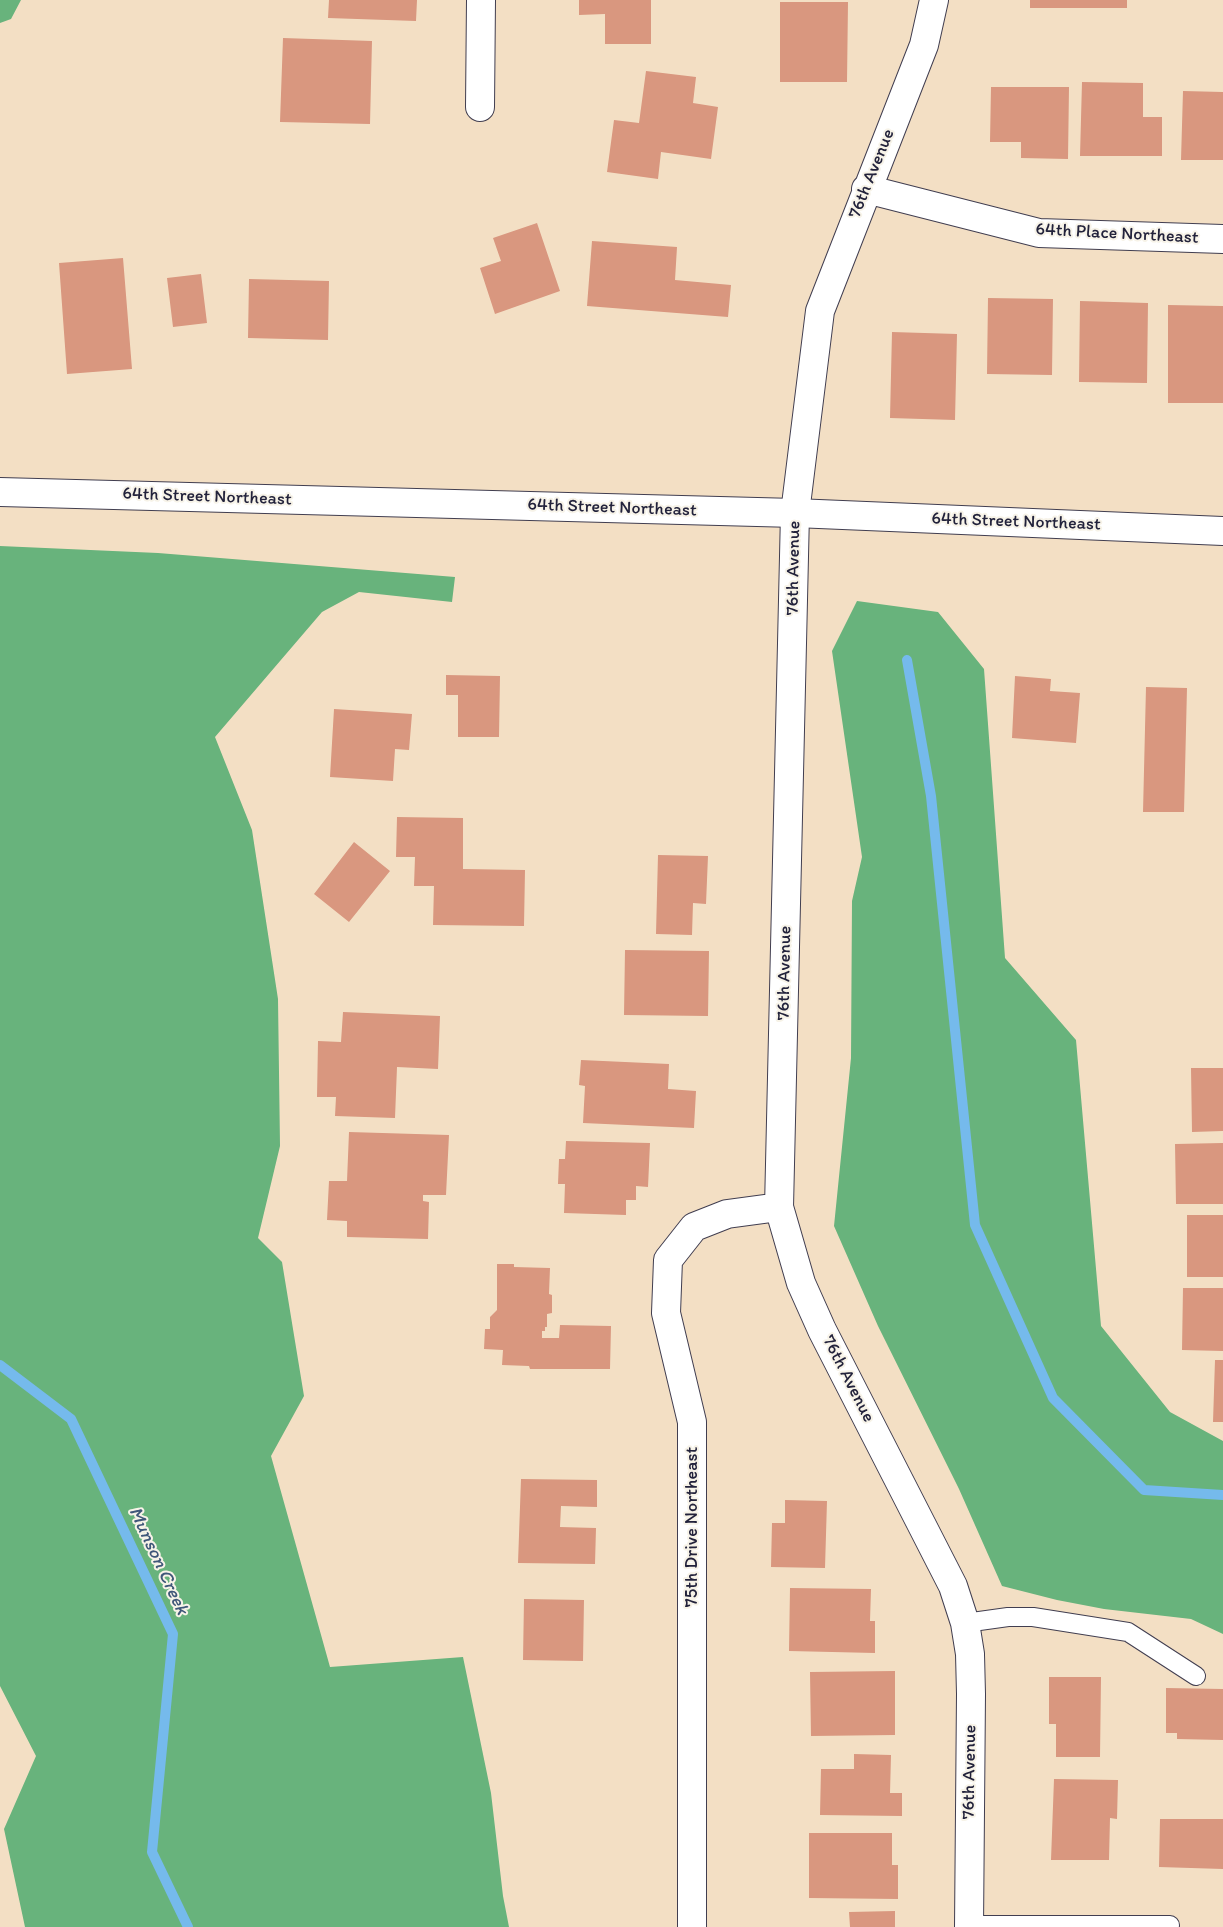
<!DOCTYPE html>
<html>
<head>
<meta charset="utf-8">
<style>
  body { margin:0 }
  canvas { display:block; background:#f3dfc4 }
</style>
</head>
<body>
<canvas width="1223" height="1927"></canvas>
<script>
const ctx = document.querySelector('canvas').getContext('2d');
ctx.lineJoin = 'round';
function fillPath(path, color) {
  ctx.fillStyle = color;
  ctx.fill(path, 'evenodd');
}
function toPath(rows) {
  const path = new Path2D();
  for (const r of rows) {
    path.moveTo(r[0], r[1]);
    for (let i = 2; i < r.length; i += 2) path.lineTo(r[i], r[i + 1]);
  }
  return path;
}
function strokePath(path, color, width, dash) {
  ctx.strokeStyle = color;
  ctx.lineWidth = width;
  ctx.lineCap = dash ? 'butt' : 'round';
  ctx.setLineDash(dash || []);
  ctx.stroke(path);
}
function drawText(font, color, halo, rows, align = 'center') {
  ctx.font = font + ' Itim,sans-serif';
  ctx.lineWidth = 4;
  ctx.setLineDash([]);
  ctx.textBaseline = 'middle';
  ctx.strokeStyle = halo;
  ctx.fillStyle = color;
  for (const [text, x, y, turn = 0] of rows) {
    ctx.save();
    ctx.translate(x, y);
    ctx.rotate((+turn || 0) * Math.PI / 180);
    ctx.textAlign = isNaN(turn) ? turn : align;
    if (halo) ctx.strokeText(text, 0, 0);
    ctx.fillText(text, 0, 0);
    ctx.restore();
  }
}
const forest = toPath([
  [0,0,21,0,11,19,0,23],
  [0,546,158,553,455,577,452,602,359,592,322,612,215,737,252,830,278,999,280,1146,258,1238,282,1262,304,1396,271,1456,330,1667,463,1657,491,1793,503,1896,509,1927,25,1927,4,1829,36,1756,0,1686],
  [857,601,938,612,984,669,1005,958,1076,1040,1101,1326,1170,1412,1223,1441,1223,1634,1191,1619,1104,1609,1057,1600,1002,1586,959,1489,878,1326,834,1226,851,1058,852,901,862,857,832,651]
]);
const stream = toPath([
  [907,660,931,796,975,1225,1053,1398,1144,1490,1223,1495],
  [0,1365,71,1419,173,1634,152,1852,188,1927]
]);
const building = toPath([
  [329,0,417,0,416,21,328,18],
  [579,0,651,0,651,44,605,44,605,14,579,15],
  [1030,0,1127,0,1127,8,1030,8],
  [780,2,848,2,847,82,780,82],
  [283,38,372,41,370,124,280,122],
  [646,71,696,77,693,103,718,107,711,159,661,152,658,179,607,172,614,120,639,123],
  [1082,82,1143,83,1143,117,1162,117,1162,156,1080,156],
  [991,87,1069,87,1068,159,1021,158,1021,142,990,142],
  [1183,91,1223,92,1223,160,1181,160],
  [537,223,560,291,495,314,480,268,501,261,493,238],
  [592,241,677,247,675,280,731,285,728,317,587,306],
  [123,258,132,369,67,374,59,263],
  [201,274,207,323,173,327,167,278],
  [249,279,329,281,328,340,248,338],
  [988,298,1053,299,1052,375,987,374],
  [1080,301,1148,303,1147,383,1079,382],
  [1168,305,1223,306,1223,403,1168,403],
  [892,332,957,334,955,420,890,418],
  [446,675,500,676,499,737,458,737,458,695,446,695],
  [1015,676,1051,679,1050,691,1080,693,1076,743,1012,738],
  [1146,687,1187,688,1184,812,1143,812],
  [334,709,412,714,409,750,395,749,393,781,330,777],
  [397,817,463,818,463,869,525,870,524,926,433,925,434,886,414,886,415,857,396,857],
  [354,842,390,871,349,922,314,894],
  [658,855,708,856,706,904,693,903,692,935,656,934],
  [625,950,709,951,708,1016,624,1015],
  [343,1012,440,1016,438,1069,397,1067,395,1118,335,1116,336,1097,317,1097,318,1041,341,1042],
  [581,1060,669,1064,668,1089,696,1091,694,1128,583,1123,585,1086,579,1085],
  [1191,1068,1223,1068,1223,1131,1192,1132],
  [349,1132,449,1135,446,1195,423,1195,423,1201,429,1202,428,1239,347,1237,347,1221,327,1220,329,1181,347,1181],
  [566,1141,650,1143,648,1187,636,1186,636,1200,626,1200,626,1215,564,1213,565,1184,558,1184,559,1159,565,1159],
  [1223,1143,1223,1204,1176,1204,1175,1144],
  [1187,1215,1223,1215,1223,1277,1187,1277],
  [497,1264,514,1264,514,1267,550,1268,549,1294,552,1295,552,1313,547,1314,547,1327,545,1327,545,1331,542,1331,542,1338,559,1338,560,1325,611,1326,610,1369,530,1369,529,1366,502,1365,503,1350,484,1349,485,1329,490,1329,490,1317,497,1310],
  [1183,1288,1223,1288,1223,1351,1182,1350],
  [1215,1360,1223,1360,1223,1422,1213,1422],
  [521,1479,597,1480,597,1507,561,1506,560,1527,596,1528,595,1564,518,1563],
  [785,1500,827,1501,825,1568,771,1567,772,1523,785,1523],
  [790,1588,871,1589,870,1621,875,1621,875,1653,789,1651],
  [524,1599,584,1600,583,1661,523,1660],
  [895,1671,895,1735,811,1736,810,1672],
  [1049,1677,1101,1677,1100,1757,1056,1757,1056,1724,1049,1724],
  [1166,1688,1223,1689,1223,1740,1177,1739,1177,1733,1166,1733],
  [854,1754,891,1755,890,1793,902,1793,902,1816,820,1815,821,1769,854,1769],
  [1054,1779,1118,1780,1117,1819,1110,1818,1109,1860,1051,1860],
  [1160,1819,1223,1819,1223,1869,1159,1867],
  [809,1833,892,1833,892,1865,898,1865,898,1899,809,1898],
  [895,1911,895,1927,850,1927,849,1912]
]);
const service = toPath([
  [965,1623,1008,1617,1033,1617,1128,1632,1196,1676],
  [969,1925,1170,1925]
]);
const minor = toPath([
  [934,0,924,45,820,311,795,513,779,1207,801,1283,822,1330,953,1586,965,1623,970,1654,971,1694,969,1927],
  [480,107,481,0],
  [866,189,1039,233,1223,239],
  [692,1927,692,1422,666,1313,668,1260,694,1227,727,1214,779,1207]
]);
const secondary = toPath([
  [0,492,795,513,1223,531]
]);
const streetNames = [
  ["76th Avenue",872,174,-68],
  ["64th Place Northeast",1117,234,3],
  ["64th Street Northeast",207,497,2],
  ["64th Street Northeast",612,508,2],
  ["64th Street Northeast",1016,522,2],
  ["76th Avenue",794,568,-89],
  ["76th Avenue",785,973,-89],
  ["76th Avenue",848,1379,63],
  ["75th Drive Northeast",692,1527,-90],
  ["76th Avenue",970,1772,-89]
];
const waterNames = [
  ["Munson Creek",158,1561,65]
];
fillPath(forest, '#68b37c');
strokePath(stream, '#75baec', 10);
fillPath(building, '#d9977f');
strokePath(service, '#413e50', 20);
strokePath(minor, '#413e50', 30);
strokePath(secondary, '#413e50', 30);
strokePath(service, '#fff', 18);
strokePath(minor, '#fff', 28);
strokePath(secondary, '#fff', 28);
drawText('18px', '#22223b', '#f7f3e8', streetNames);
drawText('italic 19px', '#3f5779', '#f7f3e8', waterNames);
</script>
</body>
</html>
